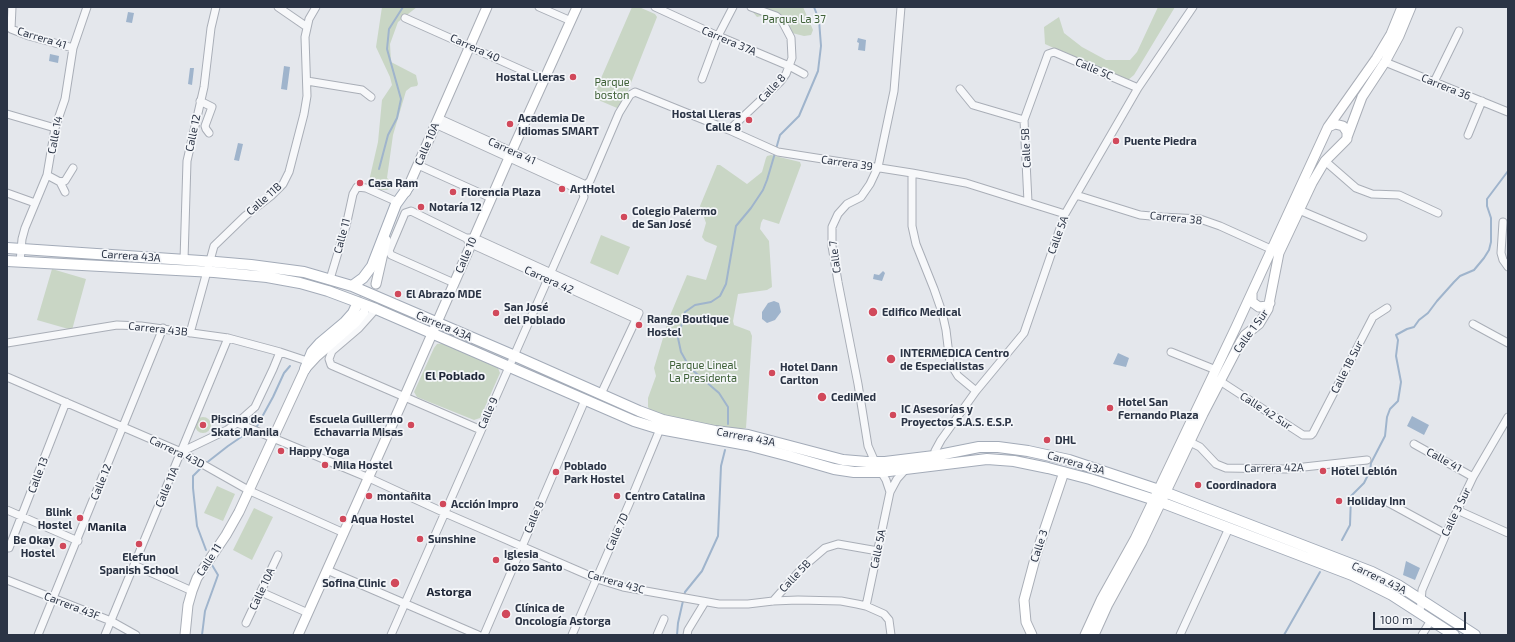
<!DOCTYPE html>
<html>
<head>
<meta charset="utf-8">
<style>
  body { margin:0 }
  #map { position:relative; width:1515px; height:642px; overflow:hidden; background:#e4e7ec; font-family:"Exo 2",sans-serif }
  canvas { display:block }
  .frame { position:absolute; inset:0; border:8px solid #2b3445; pointer-events:none }
  .scale { position:absolute; left:1373px; top:612px; width:93px; height:18px; box-sizing:border-box; border:2px solid #2b3445; border-top:0; padding-left:5px; font-size:12px; line-height:14px; white-space:nowrap; color:#2b3445; -webkit-text-stroke:3px #f4f6f9; paint-order:stroke }
</style>
</head>
<body>
<div id="map">
<canvas width="1515" height="642"></canvas>
<div class="frame"></div>
<div class="scale">100 m</div>
</div>
<script>
const ctx = document.querySelector('canvas').getContext('2d');
ctx.lineJoin = 'round';
function fillPath(path, color) {
  ctx.fillStyle = color;
  ctx.fill(path, 'evenodd');
}
function toPath(rows) {
  const path = new Path2D();
  for (const r of rows) {
    if (r.length === 3) {
      path.moveTo(r[0] + r[2], r[1]);
      path.arc(r[0], r[1], r[2], 0, 2 * Math.PI);
      continue;
    }
    path.moveTo(r[0], r[1]);
    for (let i = 2; i < r.length; i += 2) path.lineTo(r[i], r[i + 1]);
  }
  return path;
}
function strokePath(path, color, width, dash) {
  ctx.strokeStyle = color;
  ctx.lineWidth = width;
  ctx.lineCap = dash ? 'butt' : 'round';
  ctx.setLineDash(dash || []);
  ctx.stroke(path);
}
function drawText(font, color, halo, rows, align = 'center') {
  ctx.font = font + ' "Exo 2",sans-serif';
  ctx.lineWidth = 3.5;
  ctx.setLineDash([]);
  ctx.textBaseline = 'middle';
  ctx.strokeStyle = halo;
  ctx.fillStyle = color;
  for (const [text, x, y, turn = 0] of rows) {
    ctx.save();
    ctx.translate(x, y);
    ctx.rotate((+turn || 0) * Math.PI / 180);
    ctx.textAlign = isNaN(turn) ? turn : align;
    if (halo) ctx.strokeText(text, 0, 0);
    ctx.fillText(text, 0, 0);
    ctx.restore();
  }
}
const green = toPath([
  [382,7,417,7,398,22,390,44,391,62,416,75,418,84,417,86,411,87,406,91,393,135,387,178,393,183,393,185,391,188,387,190,377,190,369,186,369,181,378,142,382,100,392,85,390,77,376,47],
  [632,7,639,7,655,14,657,17,625,98,619,108,617,108,596,99,594,95,595,92],
  [751,7,803,7,813,30,811,35,804,36,792,33,786,27,761,16,757,17,751,10],
  [1158,7,1175,7,1134,75,1128,80,1110,74,1045,44,1044,27,1059,17,1064,33,1082,47,1106,60,1130,60,1137,52],
  [771,155,800,162,801,165,779,224,763,219,761,223,760,229,769,241,772,287,767,290,738,294,733,321,734,325,750,331,752,336,746,428,737,430,724,428,671,418,652,412,648,407,648,398,656,376,654,368,669,318,687,275,706,280,717,246,705,241,702,237,706,223,700,206,717,165,720,165,747,184,762,172,766,158,767,156],
  [601,235,630,247,618,275,590,263],
  [52,269,86,279,72,330,37,320],
  [443,343,498,368,500,373,480,418,474,420,417,397,414,392,434,348,437,344],
  [203,425,8],
  [217,486,235,494,223,521,204,513],
  [254,508,273,517,252,560,233,550]
]);
const water = toPath([
  [128,12,134,13,132,23,126,22],
  [858,38,866,40,865,51,858,50,859,43,857,42],
  [50,54,59,56,58,63,49,61],
  [284,66,290,67,287,90,281,89],
  [190,68,194,68,192,85,188,84],
  [238,143,243,144,239,161,234,160],
  [883,271,885,273,882,281,873,279,874,274,879,275],
  [774,301,779,303,781,312,775,320,767,323,762,319,762,312,768,303],
  [1118,353,1129,358,1126,367,1113,364],
  [1412,416,1429,425,1424,435,1407,426],
  [1406,561,1420,568,1415,580,1403,575]
]);
const stream = toPath([
  [776,149,780,135,799,116,818,71,821,46,819,20,814,7],
  [379,169,388,135,397,118,401,99,387,49,389,29,403,7],
  [728,424,728,407,719,393,690,368,681,352,678,338,685,312,695,305,711,302,720,296,726,284,736,226,751,208,763,190,767,180,775,153],
  [256,428,273,397,284,373,290,366],
  [205,464,228,446,250,431],
  [202,467,193,476,193,488,197,526,206,550],
  [1342,540,1350,525,1351,496,1364,483,1370,471,1371,463,1385,436,1387,417,1390,409,1398,401,1401,382,1396,356,1398,340,1396,335,1407,329,1414,327,1419,320,1428,313,1437,301,1454,282,1460,276,1474,270,1484,258,1489,250,1491,242,1491,218,1487,206,1487,199,1508,171],
  [202,635,205,611,218,575,212,565],
  [677,635,678,623,685,592,702,571,718,536,721,466,725,450],
  [1284,635,1320,572]
]);
const street = toPath([
  [12,7,11,29,29,36,73,48],
  [278,7,307,27],
  [539,7,571,21],
  [655,7,718,36,789,66,804,74],
  [405,18,544,80],
  [1385,62,1508,112],
  [702,79,718,36,733,7],
  [307,81,362,90,371,97],
  [1434,82,1459,31],
  [960,89,973,105,1024,120],
  [200,101,212,107,205,126,206,129,209,133],
  [7,114,55,128],
  [438,118,586,185,590,181,619,113,630,95,635,92,729,130,778,152,912,173,966,183,1065,214],
  [729,130,780,82,786,74,792,58,791,38,782,21,776,16,751,7],
  [1468,135,1482,101],
  [1325,161,1356,188,1372,194,1399,195,1438,213],
  [418,165,491,198],
  [912,173,912,226,916,244,934,289,942,312,946,330,950,363,958,376,976,391],
  [47,175,60,182,65,181,73,168],
  [60,182,65,192],
  [7,193,35,203],
  [1076,195,1140,215,1162,217,1200,219,1220,226,1273,250],
  [1028,202,1024,120,1048,54,1054,52,1138,88],
  [1299,210,1363,237],
  [1503,222,1501,253,1503,260,1508,267],
  [468,241,471,244,636,319],
  [184,260,187,161,204,87,211,28,216,7],
  [20,262,22,239,25,228,47,175,55,128,65,99,73,48,87,7],
  [330,279,346,226,353,194,357,187,366,188,393,200,396,204],
  [454,283,391,255,389,251,405,213,411,211,466,238,473,238,479,240,639,313,601,394],
  [376,309,359,328,332,351,329,359,331,365,481,430],
  [1473,324,1508,343],
  [190,333,214,246,245,216,271,196,283,184,289,172,304,114,307,96,305,37,309,19,316,7],
  [7,343,117,325,141,326,228,338,280,352,307,361],
  [1171,352,1216,370],
  [7,377,181,452,250,491,344,533],
  [1220,381,1303,435,1311,435,1313,433,1373,317,1387,308],
  [237,423,369,478,445,513,597,579,623,587,719,604,748,604,773,601,798,600,841,601,857,604,866,606,884,614,889,620,891,635],
  [1190,442,1200,447,1216,464,1226,468,1286,469,1367,460],
  [1414,444,1473,477],
  [181,452,227,430,237,423,255,407,273,369,280,352],
  [934,459,935,451,941,440,976,391,1024,333,1065,214,1138,88,1193,7],
  [890,492,886,480,875,462,868,446,858,384,838,282,832,246,832,227,838,214,847,204,861,197,870,184,878,167,894,91,901,7],
  [1389,503,1446,534],
  [7,510,78,541],
  [1457,510,1508,533],
  [9,548,66,402],
  [134,565,192,591],
  [327,570,478,635],
  [7,580,111,621,136,635],
  [261,592,308,613],
  [773,601,804,566,825,548,838,544,878,551],
  [866,606,890,492,897,479,906,469],
  [1420,613,1422,590,1446,534,1473,477,1508,417],
  [246,623,278,555],
  [38,635,163,328],
  [105,635,228,338],
  [391,635,584,197,582,191,435,124],
  [484,635,585,400],
  [572,635,629,504,660,429],
  [657,635,664,619],
  [687,635,688,630,705,602],
  [1180,635,1229,528],
  [1422,635,1431,620]
]);
const secondary = toPath([
  [1328,127,1335,124,1343,126,1347,132,1347,139],
  [406,192,487,7],
  [376,284,386,240],
  [1252,294,1252,302,1259,307,1267,306,1270,303],
  [185,635,188,605,192,591,197,578,226,535,239,512,305,369,317,356,356,322,364,312],
  [298,635,400,407,515,144,577,7],
  [1032,635,1026,622,1024,600,1036,555,1064,472],
  [1085,635,1101,600,1135,539,1236,327,1328,127,1376,59,1391,34,1402,7],
  [1094,635,1108,604,1142,542,1203,414,1240,343,1245,335,1259,324,1268,309,1279,253,1312,183,1325,161,1346,140,1362,97,1385,62,1399,36,1411,7]
]);
const primary = toPath([
  [7,248,216,262,251,265,304,272,352,286,515,356,639,411,663,420,715,431,748,435,843,460,867,462,885,462,934,456,979,447,998,447,1028,451,1069,460,1162,491,1372,572,1398,585,1475,635],
  [7,261,214,272,267,277,300,283,328,291,376,309,634,421,660,429,747,445,789,456,834,469,854,472,881,472,987,459,1014,461,1048,468,1090,479,1158,501,1352,575,1392,595,1454,635],
  [352,286,363,278,372,266,396,204,409,186],
  [305,369,312,352,320,343,345,322,353,313,358,302]
]);
const markers = [
  [573,77,4,"#d1495b"],
  [749,120,4,"#d1495b"],
  [510,124,4,"#d1495b"],
  [1116,141,4,"#d1495b"],
  [360,183,4,"#d1495b"],
  [562,189,4,"#d1495b"],
  [453,192,4,"#d1495b"],
  [421,207,4,"#d1495b"],
  [624,217,4,"#d1495b"],
  [398,294,4,"#d1495b"],
  [873,312,5,"#d1495b"],
  [496,313,4,"#d1495b"],
  [639,325,4,"#d1495b"],
  [891,359,5,"#d1495b"],
  [772,373,4,"#d1495b"],
  [822,397,5,"#d1495b"],
  [1110,408,4,"#d1495b"],
  [893,415,4,"#d1495b"],
  [203,425,4,"#d1495b"],
  [411,425,4,"#d1495b"],
  [1047,440,4,"#d1495b"],
  [281,451,4,"#d1495b"],
  [325,465,4,"#d1495b"],
  [1323,471,4,"#d1495b"],
  [556,472,4,"#d1495b"],
  [1198,485,4,"#d1495b"],
  [369,496,4,"#d1495b"],
  [617,496,4,"#d1495b"],
  [1339,501,4,"#d1495b"],
  [443,504,4,"#d1495b"],
  [80,518,4,"#d1495b"],
  [343,519,4,"#d1495b"],
  [420,539,4,"#d1495b"],
  [139,544,4,"#d1495b"],
  [63,546,4,"#d1495b"],
  [496,560,4,"#d1495b"],
  [395,583,5,"#d1495b"],
  [506,614,5,"#d1495b"]
];
const parkNames = [
  ["Parque La 37",794,19],
  ["Parque",612,82],
  ["boston",612,95],
  ["Parque Lineal",703,365],
  ["La Presidenta",703,378]
];
const streetNames = [
  ["Carrera 41",42,38,17],
  ["Carrera 37A",729,41,23],
  ["Carrera 40",475,48,24],
  ["Calle 5C",1094,69,23],
  ["Carrera 36",1446,87,22],
  ["Calle 8",772,88,-47],
  ["Calle 12",193,133,-78],
  ["Calle 14",55,135,-79],
  ["Calle 10A",427,144,-67],
  ["Calle 5B",1026,148,-93],
  ["Carrera 41",512,151,24],
  ["Carrera 39",847,163,8],
  ["Calle 11B",264,199,-42],
  ["Carrera 38",1176,218,6],
  ["Calle 5A",1058,235,-70],
  ["Calle 11",342,236,-75],
  ["Calle 10",466,255,-67],
  ["Carrera 43A",131,256,4],
  ["Calle 7",835,257,-97],
  ["Carrera 42",549,280,24],
  ["Carrera 43A",444,326,23],
  ["Carrera 43B",158,329,6],
  ["Calle 1 Sur",1251,331,-54],
  ["Calle 1B Sur",1347,367,-63],
  ["Calle 42 Sur",1266,411,33],
  ["Calle 9",488,413,-66],
  ["Carrera 43A",746,437,11],
  ["Carrera 43D",177,452,26],
  ["Calle 41",1444,460,29],
  ["Carrera 43A",1076,463,16],
  ["Carrera 42A",1274,468,-1],
  ["Calle 13",38,475,-69],
  ["Calle 12",101,482,-68],
  ["Calle 11A",167,487,-67],
  ["Calle 3 Sur",1456,512,-64],
  ["Calle 8",534,517,-67],
  ["Calle 7D",617,532,-66],
  ["Calle 3",1039,546,-72],
  ["Calle 5A",878,549,-78],
  ["Calle 11",209,560,-57],
  ["Calle 5B",795,576,-47],
  ["Carrera 43A",1379,578,26],
  ["Carrera 43C",616,582,16],
  ["Calle 10A",262,589,-65],
  ["Carrera 43F",72,606,21]
];
const poiNames = [
  ["Hostal Lleras",565,77,"right"],
  ["Hostal Lleras",741,114,"right"],
  ["Calle 8",741,127,"right"],
  ["Academia De",518,118],
  ["Idiomas SMART",518,131],
  ["Puente Piedra",1124,141],
  ["Casa Ram",368,183],
  ["ArtHotel",570,189],
  ["Florencia Plaza",461,192],
  ["Notaría 12",429,207],
  ["Colegio Palermo",632,211],
  ["de San José",632,224],
  ["El Abrazo MDE",406,294],
  ["San José",504,307],
  ["del Poblado",504,320],
  ["Edifico Medical",882,312],
  ["Rango Boutique",647,319],
  ["Hostel",647,332],
  ["INTERMEDICA Centro",900,353],
  ["de Especialistas",900,366],
  ["Hotel Dann",780,367],
  ["Carlton",780,380],
  ["CediMed",831,397],
  ["Hotel San",1118,402],
  ["Fernando Plaza",1118,415],
  ["IC Asesorías y",901,409],
  ["Proyectos S.A.S. E.S.P.",901,422],
  ["Piscina de",211,419],
  ["Skate Manila",211,432],
  ["Escuela Guillermo",403,419,"right"],
  ["Echavarria Misas",403,432,"right"],
  ["DHL",1055,440],
  ["Happy Yoga",289,451],
  ["Mila Hostel",333,465],
  ["Poblado",564,466],
  ["Park Hostel",564,479],
  ["Hotel Leblón",1331,471],
  ["Coordinadora",1206,485],
  ["montañita",377,496],
  ["Centro Catalina",625,496],
  ["Holiday Inn",1347,501],
  ["Acción Impro",451,504],
  ["Blink",72,512,"right"],
  ["Hostel",72,525,"right"],
  ["Aqua Hostel",351,519],
  ["Sunshine",428,539],
  ["Be Okay",55,540,"right"],
  ["Hostel",55,553,"right"],
  ["Iglesia",504,554],
  ["Gozo Santo",504,567],
  ["Elefun",139,557,"center"],
  ["Spanish School",139,570,"center"],
  ["Sofina Clinic",386,583,"right"],
  ["Clínica de",515,608],
  ["Oncología Astorga",515,621]
];
const neighbourhoodNames = [
  ["El Poblado",455,376],
  ["Manila",107,527],
  ["Astorga",449,592]
];
fillPath(green, '#c9d6c5');
fillPath(water, '#9fb4cc');
strokePath(stream, '#9fb4cc', 2);
strokePath(street, '#a9aeb7', 9);
strokePath(secondary, '#a9aeb7', 11);
strokePath(primary, '#a3abb8', 12);
strokePath(street, '#f7f8fa', 7);
strokePath(secondary, '#fff', 9);
strokePath(primary, '#fff', 10);
for (const [x, y, r, color] of markers) {
  const dot = new Path2D();
  dot.arc(x, y, r, 0, 2 * Math.PI);
  ctx.fillStyle = color;
  ctx.fill(dot);
  strokePath(dot, '#f4f6f9', 1.5);
}
drawText('11px', '#3f6138', '#f4f6f9', parkNames);
drawText('11px', '#2b3445', '#f4f6f9', streetNames);
drawText('bold 11px', '#2b3445', '#f4f6f9', poiNames, 'left');
drawText('bold 12px', '#1d2536', '#f4f6f9', neighbourhoodNames);
</script>
</body>
</html>
